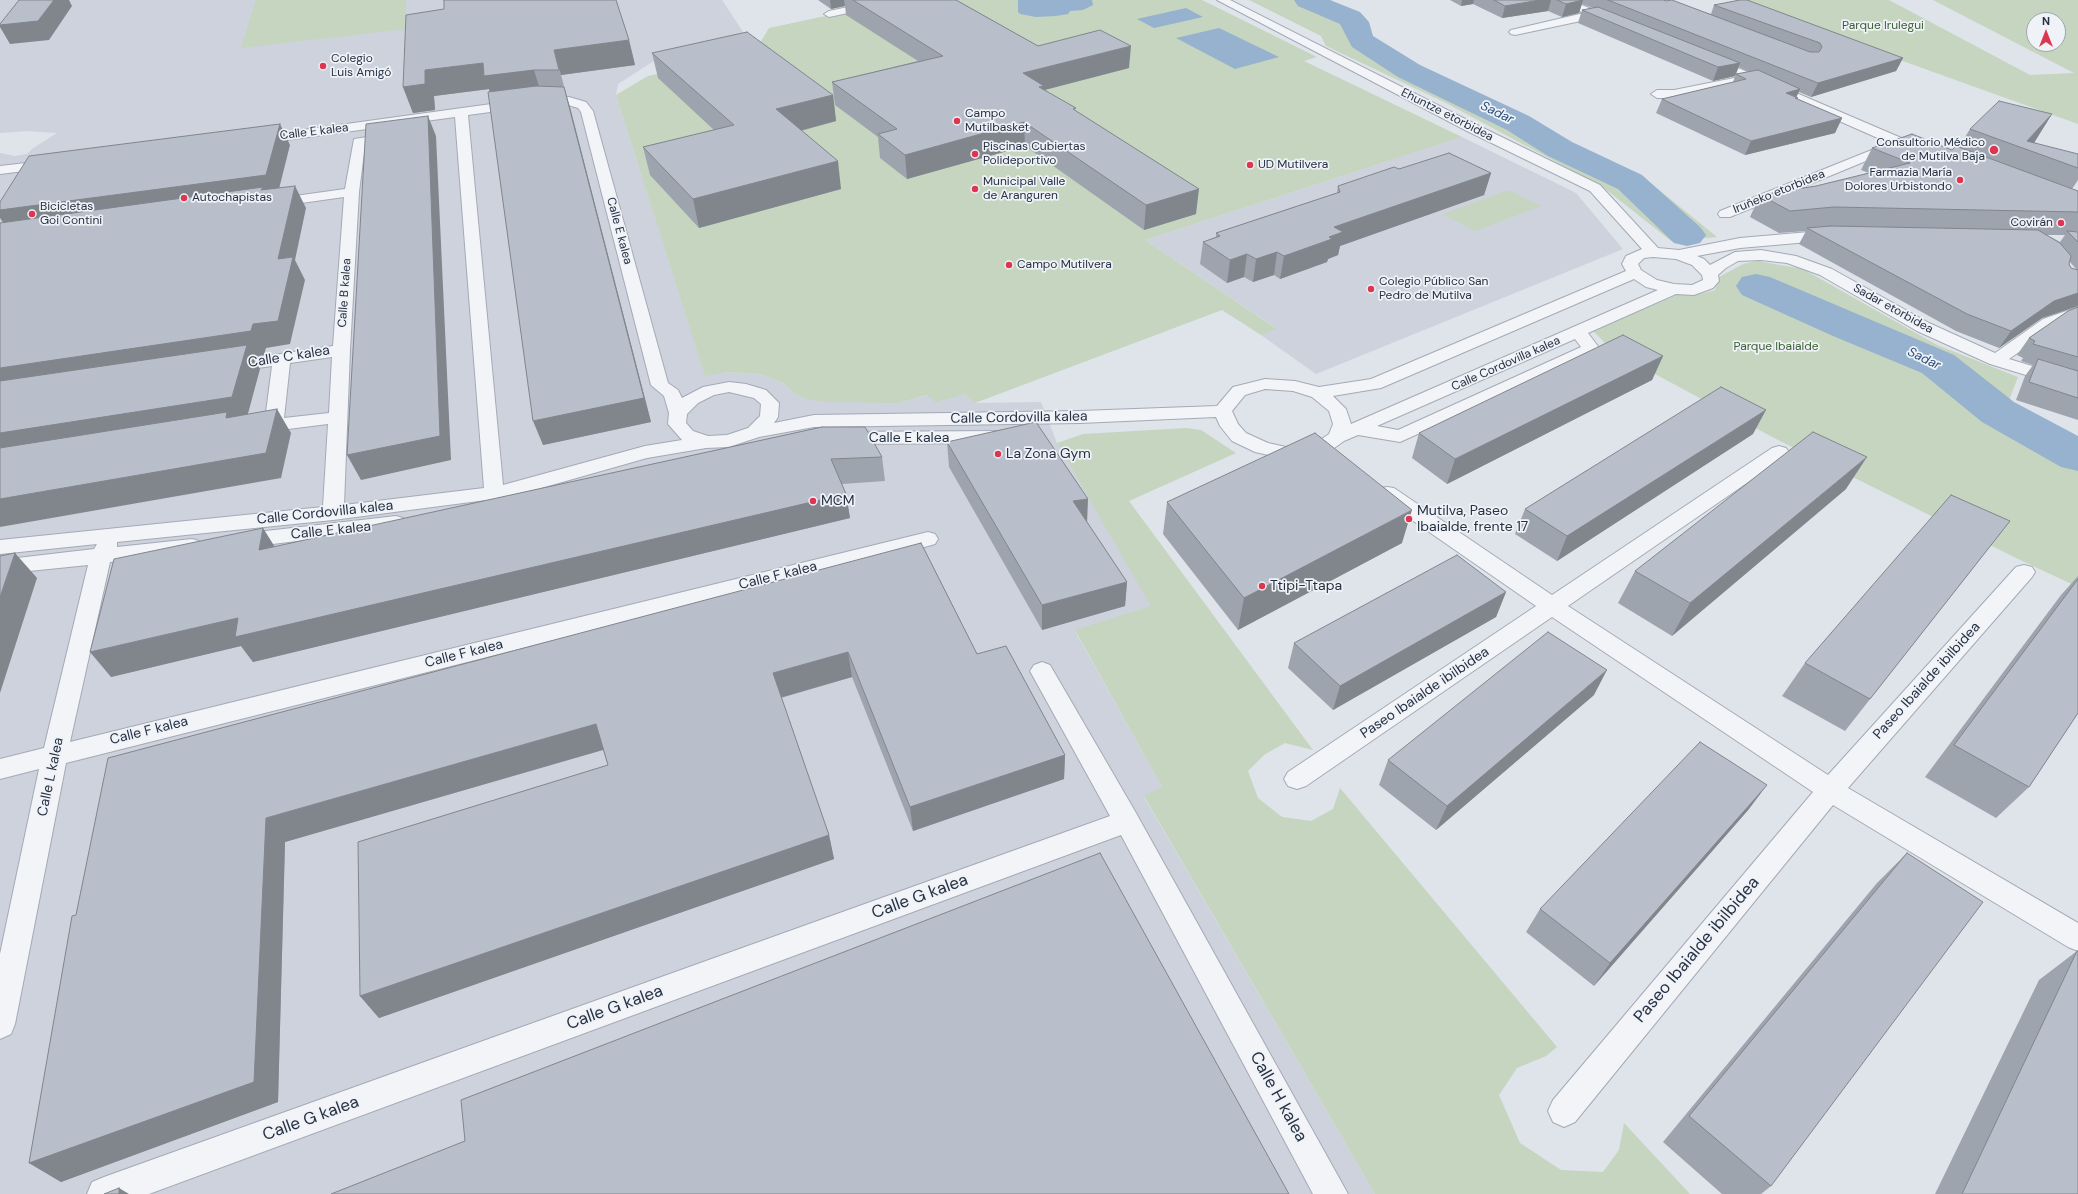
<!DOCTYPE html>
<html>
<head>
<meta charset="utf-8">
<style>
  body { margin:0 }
  #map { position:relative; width:2078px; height:1194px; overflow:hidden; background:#dfe3ea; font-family:"DM Sans",sans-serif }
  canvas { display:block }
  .north { position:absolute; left:2026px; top:12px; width:40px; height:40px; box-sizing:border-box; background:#eff2f7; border:1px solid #9fa5af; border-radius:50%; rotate:0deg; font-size:11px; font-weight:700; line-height:16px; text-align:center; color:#263143 }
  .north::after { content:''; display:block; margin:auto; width:14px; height:18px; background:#dd3650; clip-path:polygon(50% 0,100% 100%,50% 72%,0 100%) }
</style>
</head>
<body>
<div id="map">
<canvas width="2078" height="1194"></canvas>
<div class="north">N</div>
</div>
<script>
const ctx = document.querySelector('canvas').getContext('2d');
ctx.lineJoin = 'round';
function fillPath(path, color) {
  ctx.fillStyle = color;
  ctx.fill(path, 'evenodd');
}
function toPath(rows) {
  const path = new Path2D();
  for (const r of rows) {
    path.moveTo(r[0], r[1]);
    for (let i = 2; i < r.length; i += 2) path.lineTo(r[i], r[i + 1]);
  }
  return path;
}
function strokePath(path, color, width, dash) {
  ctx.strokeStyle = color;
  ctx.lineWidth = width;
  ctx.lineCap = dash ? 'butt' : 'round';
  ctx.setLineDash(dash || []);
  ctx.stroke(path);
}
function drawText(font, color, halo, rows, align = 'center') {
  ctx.font = font + ' "DM Sans",sans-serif';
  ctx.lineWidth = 3.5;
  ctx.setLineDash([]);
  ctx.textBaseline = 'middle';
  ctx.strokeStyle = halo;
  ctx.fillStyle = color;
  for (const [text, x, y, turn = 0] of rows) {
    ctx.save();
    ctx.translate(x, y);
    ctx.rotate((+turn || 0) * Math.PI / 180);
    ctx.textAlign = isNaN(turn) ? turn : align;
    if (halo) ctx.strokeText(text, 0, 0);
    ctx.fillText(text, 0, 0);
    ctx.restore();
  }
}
const built = toPath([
  [0,0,722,0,747,38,671,50,618,84,616,95,705,375,728,372,761,374,783,383,793,392,899,403,928,395,965,394,975,403,1041,402,1057,443,1152,606,1075,631,1162,787,1144,797,1375,1194,0,1194,0,153,15,156,27,154,32,149,57,133,27,131,0,133],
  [1462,137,1576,193,1623,249,1316,374,1261,335,1276,328,1145,240]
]);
const green = toPath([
  [256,0,406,0,405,29,241,48],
  [901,0,1202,0,1317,57,1304,61,1462,137,1145,240,1277,329,1261,335,1222,310,975,403,965,394,936,402,927,395,899,403,825,402,807,399,793,392,783,383,761,374,728,372,705,376,616,95,648,76,694,66,760,43,769,28],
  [1249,0,1326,0,1335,3,1361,21,1364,34,1401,56,1522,118,1647,180,1717,237,1671,241,1603,187,1446,103,1326,46,1321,36],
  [1733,0,1889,0,2030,75,2074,73,1933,0,2078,0,2078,124],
  [2034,20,2058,20,2058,44,2034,44],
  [1509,190,1541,206,1475,231,1443,214],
  [1757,261,1803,269,1937,345,2018,377,2006,408,2038,431,2078,445,2078,587,2016,558,1776,439,1614,352,1593,331,1677,295,1700,294,1715,290,1719,277,1743,264],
  [1186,428,1201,430,1236,453,1129,501,1313,750,1285,743,1264,755,1248,771,1258,798,1282,817,1311,821,1333,809,1340,788,1557,1047,1546,1056,1517,1068,1499,1095,1520,1143,1561,1170,1603,1172,1619,1150,1624,1123,1690,1194,1375,1194,1144,796,1162,787,1075,630,1151,606,1057,443,1083,434]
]);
const water = toPath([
  [1018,0,1092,0,1093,5,1083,10,1070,11,1068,14,1056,16,1036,17,1020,14,1018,12],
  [1186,8,1203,17,1154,28,1137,19],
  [1219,28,1279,57,1235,69,1176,38]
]);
const river = toPath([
  [1294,0,1330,0,1360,12,1369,22,1373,36,1420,65,1529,116,1572,142,1642,175,1700,227,1706,235,1700,243,1687,246,1674,243,1618,189,1548,156,1507,130,1398,77,1352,47,1340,24,1298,6,1294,0],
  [1756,274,1770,277,1954,355,2014,402,2078,436,2078,471,2061,467,1982,422,1922,373,1833,336,1742,295,1736,286,1742,277,1756,274]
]);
const minor = toPath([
  [881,0,901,0,896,3,829,17,824,14,829,11,881,0],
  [1217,0,1230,0,1477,125,1600,185,1658,248,1679,250,1740,238,1832,230,1837,232,1840,235,1837,238,1832,240,1740,248,1697,256,1704,259,1710,265,1735,252,1761,250,1796,256,1832,269,1929,323,1995,353,2043,319,2078,307,2078,318,2055,327,2009,359,2078,380,2078,391,1990,364,1917,331,1820,275,1787,263,1761,260,1738,261,1726,268,1718,275,1719,281,1713,288,1694,295,1676,294,1588,333,1600,349,1597,353,1400,442,1358,435,1344,441,1330,451,1286,459,1255,452,1232,441,1220,426,1216,417,1080,423,814,427,759,437,729,447,706,448,647,458,534,490,494,499,333,520,117,542,117,547,192,539,199,541,203,546,199,551,192,553,110,562,70,742,928,532,935,534,938,539,935,544,928,546,66,763,15,1024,11,1034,0,1039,0,954,39,769,0,779,0,759,44,748,88,565,0,574,0,560,94,549,97,544,0,554,0,540,323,507,328,424,256,433,249,431,247,427,249,423,265,420,272,366,228,372,222,371,219,367,222,363,228,362,333,346,344,197,273,207,268,206,266,203,268,200,273,199,345,189,354,139,394,133,401,137,394,141,365,145,359,192,350,350,344,505,484,488,455,117,257,144,250,140,252,137,542,97,569,97,586,102,593,111,668,383,678,390,682,398,703,387,729,382,746,384,766,390,779,403,778,417,774,423,814,415,1080,411,1217,406,1233,387,1265,379,1295,381,1319,387,1371,379,1626,271,1622,264,1626,256,1642,249,1590,191,1467,131,1217,0],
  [542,105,568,105,578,108,581,112,651,385,664,396,669,413,668,424,682,440,645,446,503,485,468,115,542,105],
  [1653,257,1676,259,1692,265,1702,275,1703,280,1692,285,1674,284,1657,280,1641,270,1638,264,1644,258,1653,257],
  [1634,279,1646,287,1658,290,1351,424,1346,409,1333,396,1381,388,1634,279],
  [1575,339,1581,347,1398,430,1377,426,1575,339],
  [332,357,329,413,284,418,290,363,332,357],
  [1265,389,1293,391,1312,397,1329,411,1333,424,1329,434,1317,442,1286,447,1268,443,1246,433,1238,424,1232,411,1245,395,1265,389],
  [729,392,754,398,761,404,760,416,748,428,727,435,708,436,693,431,686,423,687,414,698,403,714,395,729,392],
  [1555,0,1569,0,1617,19,1619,21,1613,24,1595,18,1515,35,1511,34,1509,32,1511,30,1584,13,1555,0],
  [1710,56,1927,149,1929,152,1922,156,1900,147,1730,217,1720,217,1718,214,1720,211,1889,143,1751,82,1674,98,1657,98,1651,94,1657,90,1674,90,1739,77,1706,62,1704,60,1710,56],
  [52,160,57,161,59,164,57,167,0,174,0,166,52,160],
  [997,431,1004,433,1006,437,1004,441,997,443,841,444,834,442,832,438,834,434,841,432,997,431],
  [1779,446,1786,448,1789,452,1786,456,1568,606,1828,775,2016,567,2024,565,2032,567,2035,572,2032,577,1848,788,2078,923,2078,951,2068,947,1833,805,1575,1122,1564,1127,1553,1122,1548,1111,1553,1100,1813,792,1552,617,1306,786,1297,789,1288,786,1284,779,1288,772,1536,606,1380,498,1377,493,1380,488,1387,487,1394,488,1552,595,1772,448,1779,446],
  [396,516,403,518,406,523,403,528,240,548,233,546,230,541,233,536,240,534,396,516],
  [1042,662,1050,665,1136,813,1348,1194,1313,1194,1121,835,149,1194,87,1194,92,1182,104,1177,1110,816,1030,671,1034,665,1042,662]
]);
const wall = toPath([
  [818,0,956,0,1038,46,1129,68,1045,90,1076,111,1196,214,1144,230,1025,146,907,179,880,158,878,137,835,105,832,82,918,61,846,15,845,6,831,9],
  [1450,0,1664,0,1711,14,1714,5,1903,58,1896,71,1811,97,1799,92,1796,97,1797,99,1842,118,1835,133,1745,155,1656,113,1662,99,1733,82,1736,74,1749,72,1739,67,1735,76,1713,81,1578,23,1582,10,1593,8,1582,4,1579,13,1562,17,1548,11,1502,18,1473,4,1461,6],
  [629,40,635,65,561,75,651,422,543,445,490,92,489,89,434,96,435,110,413,113,403,87],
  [652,53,833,95,836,121,801,131,841,189,699,228,650,175,643,147,714,130,658,78],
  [2052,114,2034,142,2078,168,2078,180,2072,189,2078,191,2078,231,2077,231,2078,232,2078,306,2042,318,1999,348,1956,331,1799,244,1806,231,1779,233,1750,217,1760,195,1816,186,1869,173,1861,170,1872,148,1952,150,1959,147,1970,129],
  [2047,235,2065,235,2060,242],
  [2070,262,2077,270,2071,268,2069,264],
  [1399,169,1491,173,1484,195,1340,246,1338,255,1328,259,1327,262,1280,279,1274,275,1253,282,1244,277,1227,283,1200,264,1203,242,1216,237,1216,233,1337,193,1338,186],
  [2078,307,2078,420,2016,400,2025,376,2033,365,2021,361,2023,358,2017,355,2029,338],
  [1663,356,1652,380,1447,484,1412,458,1419,433],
  [822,427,882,457,885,481,842,484,846,494,850,518,253,662,241,646,111,677,275,547],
  [1753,434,1557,561,1515,534,1525,509],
  [947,442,1087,522,1127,582,1125,606,1042,630,949,467],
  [1846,489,1672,636,1618,603,1635,571],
  [1167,502,1402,543,1238,630,1163,534],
  [2010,521,1845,731,1782,696,1805,663],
  [921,543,977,654,1065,755,1064,779,913,831,852,677,781,698,829,835,834,859,379,1018,360,996,608,765,603,750,285,842,278,1102,61,1182,29,1163,76,915],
  [2078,576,2078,713,2029,787,1996,818,1925,777,2061,595],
  [1506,592,1496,617,1333,710,1288,668,1294,643],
  [1594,695,1436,830,1379,785,1388,760],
  [1749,809,1594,986,1526,932,1540,909],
  [1907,853,1771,1186,1761,1194,1722,1194,1663,1142,1877,883],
  [2077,951,2078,1194,1935,1194,2039,980]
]);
const shadedWall = toPath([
  [54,0,69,0,72,6,49,40,10,44,0,27,0,25],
  [830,0,844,0,845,6,831,9],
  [1462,0,1474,0,1473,4,1461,6],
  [1540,0,1551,0,1548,11,1502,18,1505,6],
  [1583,0,1579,13,1562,17,1566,4],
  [629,40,635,65,561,75,567,96,554,50],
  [1131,46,1129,68,1044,90,1023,73],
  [1903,58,1896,71,1811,97,1818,83],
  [483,63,534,70,542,96,493,102,489,89,434,96,435,110,413,113,403,87,425,70],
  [1740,63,1735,76,1713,81,1718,67],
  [564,87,570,107,651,422,543,445,533,421],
  [1800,89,1796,98,1798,98,1791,112,1786,93],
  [833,95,836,121,780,136,776,109],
  [2052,114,2034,143,2027,141],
  [428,116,436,136,451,460,361,480,347,455],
  [1842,118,1835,133,1745,155,1751,141],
  [1024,122,1025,146,907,179,905,155],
  [280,124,290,145,277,197,10,233,0,218,0,210],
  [838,161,841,189,699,228,693,199],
  [1491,173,1484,195,1340,246,1338,255,1328,259,1327,262,1280,279,1284,256,1329,237,1334,227],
  [295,186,306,208,295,260,305,280,290,344,266,348,264,355,253,357,260,369,246,421,0,459,0,368,253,324,278,259],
  [1199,189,1196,214,1144,230,1146,205],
  [1277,252,1274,275,1253,282,1256,259],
  [1247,254,1244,277,1227,283,1230,260],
  [2078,293,2078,306,2042,318,1999,348,2011,331,2054,301],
  [1663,356,1652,380,1447,484,1455,459],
  [277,409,291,433,281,478,0,527,0,499],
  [1766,410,1753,434,1557,561,1567,536],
  [1867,457,1846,489,1672,636,1690,603],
  [846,494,850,518,253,662,241,646,111,677,90,652,238,618],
  [1088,499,1087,524,1073,501],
  [1412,510,1402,543,1238,630,1244,598],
  [263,528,278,552,259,550],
  [15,553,37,578,0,693,0,597],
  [1127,582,1125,606,1042,630,1042,605],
  [1506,592,1496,617,1333,710,1340,686],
  [848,652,852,677,779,698,773,673],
  [1607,670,1594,695,1436,830,1447,806],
  [596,724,606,749,285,842,278,1102,61,1182,29,1163,266,818],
  [1065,755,1064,779,913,831,910,807],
  [1767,785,1749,809,1594,986,1610,963],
  [829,835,834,859,379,1018,360,996],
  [119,1188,129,1194,119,1194]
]);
const building = toPath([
  [19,0,54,0,38,21,0,25,0,24,19,0],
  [444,0,616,0,629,40,554,50,559,70,534,70,484,76,483,63,425,70,425,84,403,87,406,15,444,9,444,0],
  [853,0,956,0,1038,46,1100,30,1131,46,1023,73,1044,86,1039,87,1076,108,1073,109,1199,189,1146,205,1024,122,905,155,878,134,897,129,832,82,943,56,853,0],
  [1494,0,1540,0,1505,6,1494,0],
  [1557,0,1583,0,1566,4,1557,0],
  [1608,0,1664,0,1665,1,1672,0,1810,52,1819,52,1822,47,1820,43,1714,5,1740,0,1747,0,1903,58,1818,83,1608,0],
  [1598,7,1740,63,1718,67,1582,10,1598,7],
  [747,32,833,95,776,109,838,161,693,199,643,147,734,125,652,53,747,32],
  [1758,70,1800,89,1786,93,1798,98,1795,98,1842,118,1751,141,1662,99,1746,79,1736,74,1758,70],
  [536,86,564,87,644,398,533,421,488,92,536,86],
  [1999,101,2052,114,2027,141,2078,154,2078,168,1970,129,1999,101],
  [428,116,440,436,347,455,366,124,428,116],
  [280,124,266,175,0,210,0,202,29,156,280,124],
  [1912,134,1952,150,1956,146,2078,191,2078,212,1834,207,1790,211,1760,195,1816,186,1910,163,1872,148,1912,134],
  [1449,153,1491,173,1334,227,1343,232,1329,237,1332,239,1284,256,1277,252,1256,259,1247,254,1230,260,1203,242,1220,236,1216,233,1340,192,1338,186,1394,167,1399,169,1449,153],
  [295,186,278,259,293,257,278,321,253,324,251,331,0,368,0,223,263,187,261,190,295,186],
  [1831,226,2038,230,2060,243,2071,256,2069,264,2071,268,2078,270,2078,293,2054,301,2011,331,1967,314,1807,228,1831,226],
  [2067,231,2078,232,2078,242,2067,231],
  [2078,307,2078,357,2033,344,2035,341,2029,338,2068,311,2078,307],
  [1623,335,1663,356,1455,459,1419,433,1623,335],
  [247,345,232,397,0,433,0,381,247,345],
  [2038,359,2078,371,2078,398,2029,382,2038,359],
  [1721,387,1766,410,1567,536,1525,509,1721,387],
  [277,409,266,453,0,499,0,448,227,412,226,418,277,409],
  [1036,422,1088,499,1073,501,1127,582,1042,605,947,442,1036,422],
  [822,427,865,427,882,457,831,459,846,494,235,637,238,618,90,652,114,559,263,528,259,550,822,427],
  [1813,432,1867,457,1690,603,1635,571,1813,432],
  [1315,433,1412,510,1244,598,1167,502,1315,433],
  [1951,495,2010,521,1870,699,1805,663,1951,495],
  [921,543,977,654,1006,646,1065,755,910,807,848,652,773,673,829,835,360,996,358,842,608,765,596,724,266,818,254,1082,29,1163,72,916,76,915,108,758,921,543],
  [15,553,0,597,0,556,15,553],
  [1457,555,1506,592,1340,686,1294,643,1457,555],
  [2078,579,2078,713,2029,787,1954,745,2078,579],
  [1548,632,1607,670,1447,806,1388,760,1548,632],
  [1700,742,1767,785,1610,963,1540,909,1700,742],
  [1100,853,1289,1194,331,1194,465,1141,461,1100,1100,853],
  [1907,853,1983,902,1771,1186,1689,1116,1907,853],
  [2077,951,2078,951,2078,1194,1962,1194,2077,951],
  [119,1188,119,1194,104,1194,119,1188]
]);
const markers = [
  [323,66,4,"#dd3650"],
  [957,121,4,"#dd3650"],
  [1994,150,5,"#dd3650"],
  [975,154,4,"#dd3650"],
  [1250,165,4,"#dd3650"],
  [1960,180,4,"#dd3650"],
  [975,189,4,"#dd3650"],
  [184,198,4,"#dd3650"],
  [32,214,4,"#dd3650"],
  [2061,223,4,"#dd3650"],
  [1009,265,4,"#dd3650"],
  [1371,289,4,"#dd3650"],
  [998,454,4,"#dd3650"],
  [813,501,4,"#dd3650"],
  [1409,519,4,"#dd3650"],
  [1262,586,4,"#dd3650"]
];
const farParknames = [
  ["Parque Irulegui",1883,26],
  ["Parque Ibaialde",1776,347]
];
const farPoinames = [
  ["Colegio",331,59],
  ["Luis Amigó",331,73],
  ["Campo",965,114],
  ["Mutilbasket",965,128],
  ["Consultorio Médico",1985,143,"right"],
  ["de Mutilva Baja",1985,157,"right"],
  ["Piscinas Cubiertas",983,147],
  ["Polideportivo",983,161],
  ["UD Mutilvera",1258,165],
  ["Farmazia María",1952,173,"right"],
  ["Dolores Urbistondo",1952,187,"right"],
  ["Municipal Valle",983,182],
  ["de Aranguren",983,196],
  ["Autochapistas",192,198],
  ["Bicicletas",40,207],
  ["Goi Contini",40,221],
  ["Covirán",2053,223,"right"],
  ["Campo Mutilvera",1017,265],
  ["Colegio Público San",1379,282],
  ["Pedro de Mutilva",1379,296]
];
const farStreetnames = [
  ["Ehuntze etorbidea",1447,115,27],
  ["Calle E kalea",314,132,-7],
  ["Iruñeko etorbidea",1779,192,-22],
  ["Calle E kalea",619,231,75],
  ["Calle B kalea",345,293,-86],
  ["Sadar etorbidea",1893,309,29],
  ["Calle Cordovilla kalea",1506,364,-24]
];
const farWaternames = [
  ["Sadar",1497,113,26],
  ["Sadar",1924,359,26]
];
const streetNames = [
  ["Calle C kalea",289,357,-9],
  ["Calle Cordovilla kalea",1019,418,-1],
  ["Calle E kalea",909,438],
  ["Calle Cordovilla kalea",325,513,-6],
  ["Calle E kalea",331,531,-6],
  ["Calle F kalea",778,576,-14],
  ["Calle F kalea",464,654,-14],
  ["Paseo Ibaialde ibilbidea",1927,681,-48],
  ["Paseo Ibaialde ibilbidea",1425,693,-34],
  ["Calle F kalea",149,731,-14],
  ["Calle L kalea",51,777,-78]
];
const poiNames = [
  ["La Zona Gym",1006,454],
  ["MCM",821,501],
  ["Mutilva, Paseo",1417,511],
  ["Ibaialde, frente 17",1417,527],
  ["Ttipi-Ttapa",1270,586]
];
const nearStreetnames = [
  ["Calle G kalea",920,897,-20],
  ["Paseo Ibaialde ibilbidea",1697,950,-50],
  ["Calle G kalea",615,1008,-20],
  ["Calle H kalea",1278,1097,61],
  ["Calle G kalea",311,1119,-20]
];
fillPath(built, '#cdd2dc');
fillPath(green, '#c5d5bf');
fillPath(water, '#96b2ce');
fillPath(river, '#96b2ce');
strokePath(minor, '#a4aab5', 2);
fillPath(minor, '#f2f4f8');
fillPath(wall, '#9ea4ae');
fillPath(shadedWall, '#81868d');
fillPath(building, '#b8bfca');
strokePath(building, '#81868d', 1);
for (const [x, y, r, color] of markers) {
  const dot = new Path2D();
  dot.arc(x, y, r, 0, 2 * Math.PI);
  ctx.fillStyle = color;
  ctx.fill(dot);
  strokePath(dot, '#eff2f7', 1.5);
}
drawText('12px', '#3b6032', '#eff2f7', farParknames);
drawText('12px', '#263143', '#eff2f7', farPoinames, 'left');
drawText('12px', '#263143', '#eff2f7', farStreetnames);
drawText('italic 13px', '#2b507b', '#eff2f7', farWaternames);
drawText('14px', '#263143', '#eff2f7', streetNames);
drawText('14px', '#263143', '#eff2f7', poiNames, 'left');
drawText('17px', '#263143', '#eff2f7', nearStreetnames);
</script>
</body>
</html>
